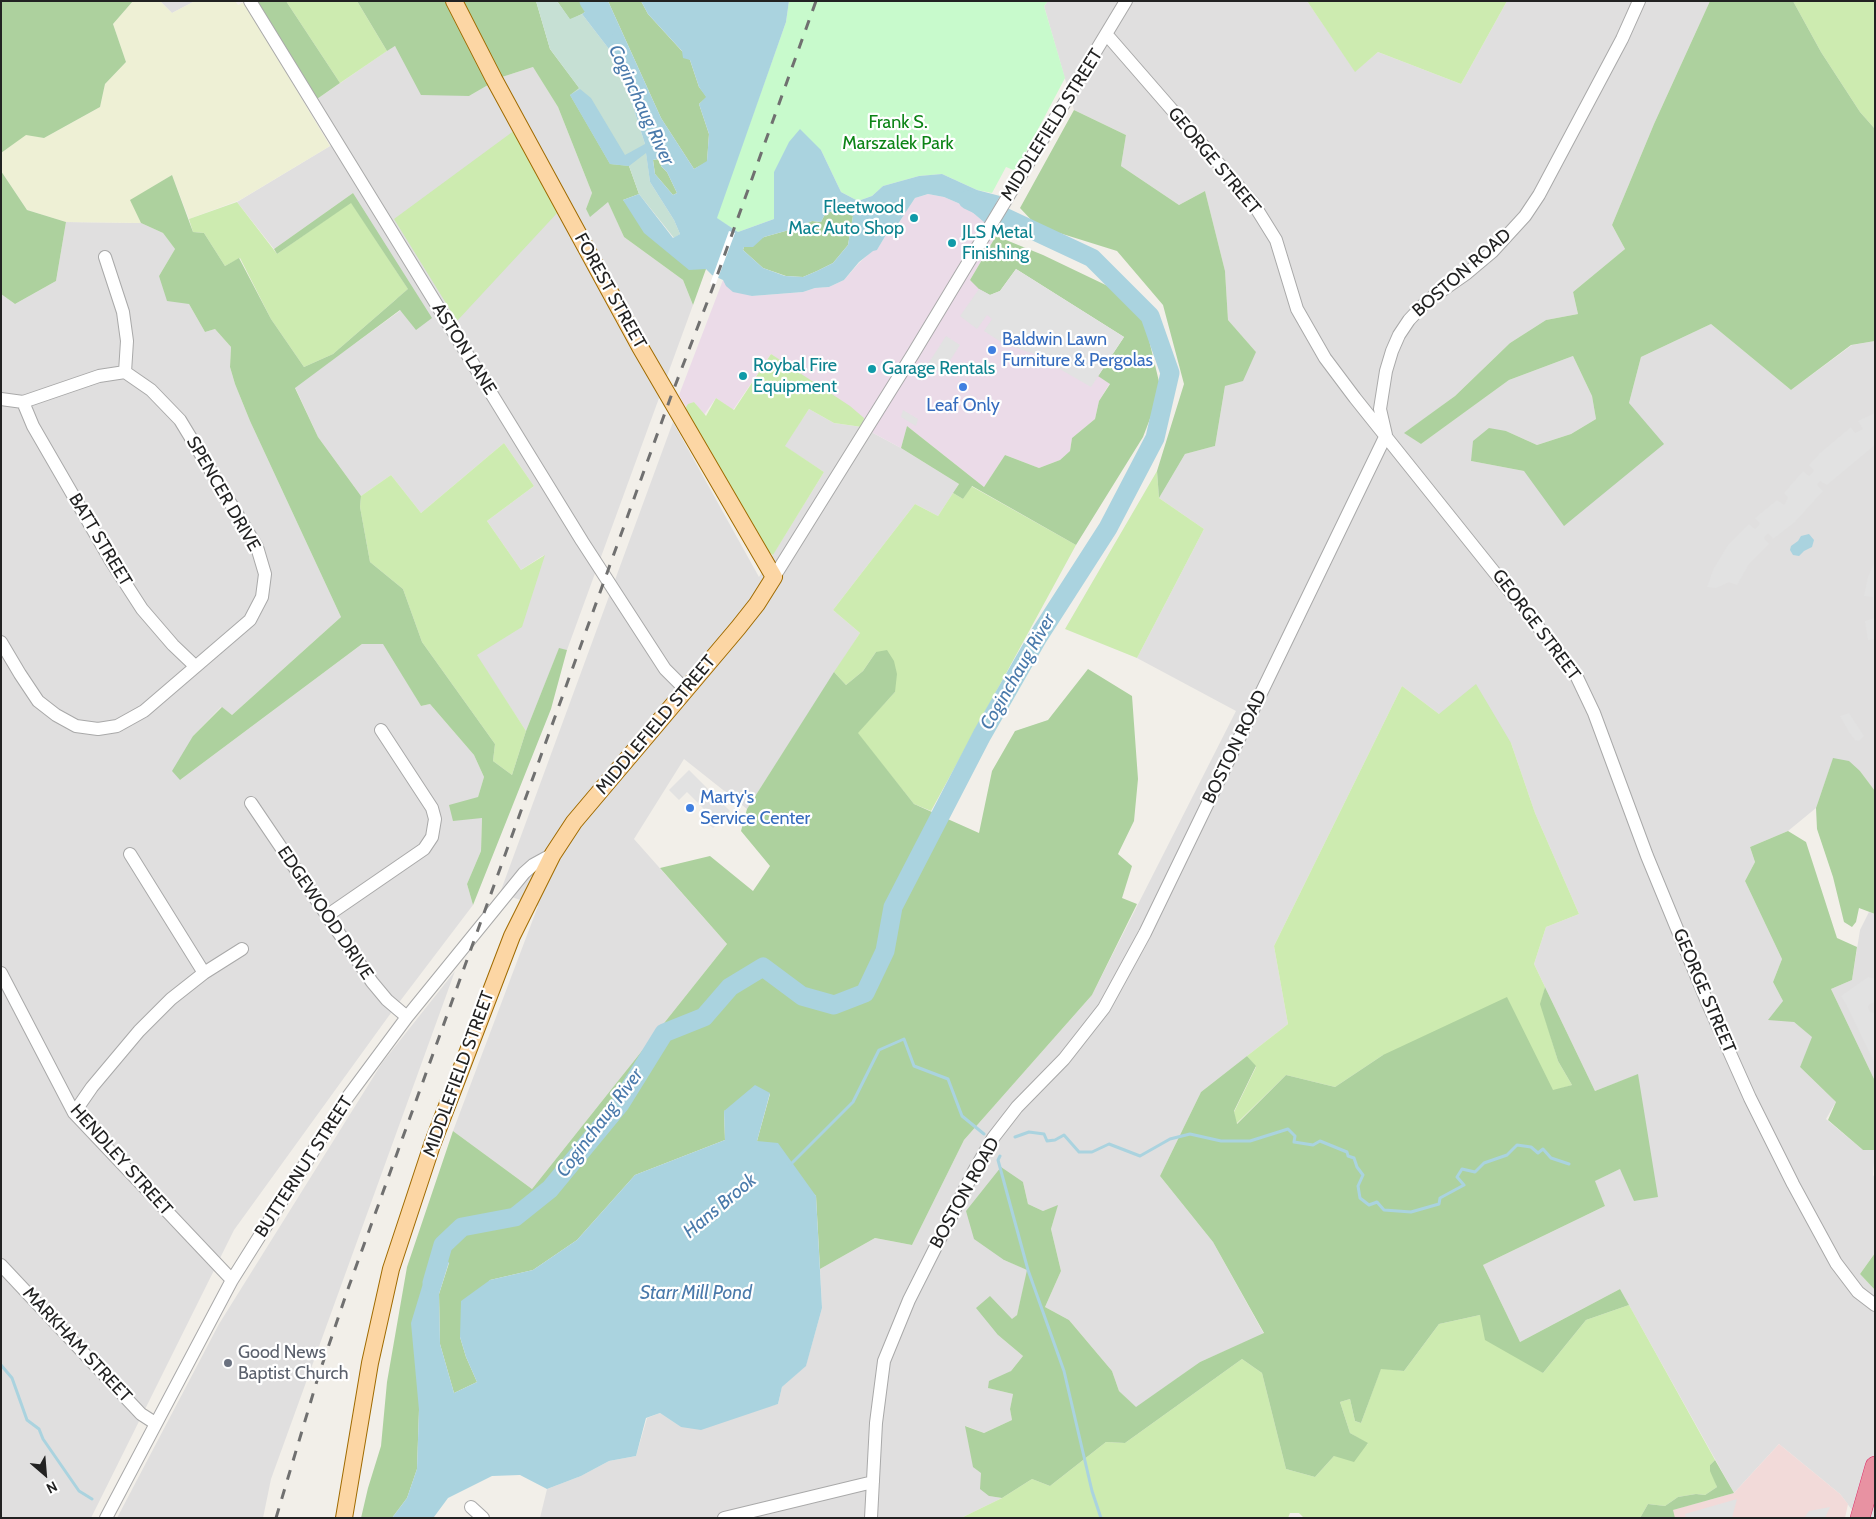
<!DOCTYPE html>
<html>
<head>
<meta charset="utf-8">
<style>
  body { margin:0 }
  #map { position:relative; width:1876px; height:1519px; overflow:hidden; background:#f2efe9; font-family:Cabin,sans-serif }
  canvas { display:block }
  .frame { position:absolute; inset:0; border:2px solid #222; pointer-events:none }
  .north { position:absolute; left:20px; top:1449px; width:50px; height:50px; -webkit-text-stroke:4px #fff; paint-order:stroke; rotate:153deg; font-size:14px; font-weight:700; line-height:20px; text-align:center; color:#222 }
  .north::after { content:''; display:block; margin:auto; width:18px; height:22px; background:#222; clip-path:polygon(50% 0,100% 100%,50% 72%,0 100%) }
</style>
</head>
<body>
<div id="map">
<canvas width="1876" height="1519"></canvas>
<div class="frame"></div>
<div class="north">N</div>
</div>
<script>
const ctx = document.querySelector('canvas').getContext('2d');
ctx.lineJoin = 'round';
function fillPath(path, color) {
  ctx.fillStyle = color;
  ctx.fill(path, 'evenodd');
}
function toPath(rows) {
  const path = new Path2D();
  for (const r of rows) {
    path.moveTo(r[0], r[1]);
    for (let i = 2; i < r.length; i += 2) path.lineTo(r[i], r[i + 1]);
  }
  return path;
}
function strokePath(path, color, width, dash) {
  ctx.strokeStyle = color;
  ctx.lineWidth = width;
  ctx.lineCap = dash ? 'butt' : 'round';
  ctx.setLineDash(dash || []);
  ctx.stroke(path);
}
function drawText(font, color, halo, rows, align = 'center') {
  ctx.font = font + ' Cabin,sans-serif';
  ctx.lineWidth = 4.5;
  ctx.setLineDash([]);
  ctx.textBaseline = 'middle';
  ctx.strokeStyle = halo;
  ctx.fillStyle = color;
  for (const [text, x, y, turn = 0] of rows) {
    ctx.save();
    ctx.translate(x, y);
    ctx.rotate((+turn || 0) * Math.PI / 180);
    ctx.textAlign = isNaN(turn) ? turn : align;
    if (halo) ctx.strokeText(text, 0, 0);
    ctx.fillText(text, 0, 0);
    ctx.restore();
  }
}
const residential = toPath([
  [160,1,195,1,172,13],
  [1048,1,1307,1,1355,71,1378,52,1461,84,1507,1,1710,1,1654,124,1612,225,1625,249,1573,292,1578,314,1546,320,1510,343,1455,396,1405,433,1421,444,1509,380,1573,356,1592,396,1596,419,1571,434,1537,445,1506,431,1471,461,1524,471,1629,403,1641,357,1711,324,1791,390,1852,345,1875,341,1875,791,1860,771,1833,759,1816,808,1788,831,1750,847,1755,862,1745,881,1782,959,1773,982,1794,1022,1813,1037,1800,1067,1836,1102,1826,1119,1863,1150,1875,1150,1873,1175,1875,1178,1875,1253,1860,1274,1875,1290,1875,1518,1858,1518,1840,1494,1779,1444,1734,1493,1620,1289,1520,1342,1483,1265,1605,1206,1594,1181,1620,1169,1637,1075,1595,1091,1534,964,1546,927,1579,914,1535,813,1511,743,1439,714,1402,686,1274,946,1288,1024,1201,1092,1160,1176,1213,1242,1264,1334,1200,1362,1136,1408,1119,1391,1112,1371,1069,1320,1045,1307,1061,1271,1051,1229,1057,1206,1043,1211,1028,1204,1023,1182,1004,1260,1028,1270,1017,1315,998,1335,1023,1356,1011,1371,989,1388,1013,1394,1010,1409,1012,1420,984,1433,966,1426,989,1496,1002,1498,961,1518,540,1518,547,1489,581,1476,609,1461,636,1456,647,1418,660,1413,681,1427,778,1404,782,1387,806,1365,822,1308,820,1269,875,1238,912,1245,964,1140,1092,995,1236,711,1137,658,1204,529,1159,498,1185,454,1215,446,1225,386,1256,352,1228,320,1225,271,1205,191,1179,205,1121,166,1126,135,1074,110,1044,6],
  [394,46,469,96,502,77,533,67,558,107,592,193,586,209,590,216,608,201,624,237,683,280,693,305,567,650,559,649,526,731,476,655,544,555,521,570,487,521,534,486,504,443,421,513,391,475,361,496,318,437,295,387,401,310,353,193,274,249,237,202,340,140,317,99],
  [66,222,141,223,163,233,175,249,159,276,189,304,205,332,215,329,231,347,230,367,235,384,250,421,341,617,232,715,221,707,193,736,180,780,362,644,384,643,421,706,430,704,474,755,484,777,478,797,482,818,481,851,467,884,473,905,388,1017,234,1230,91,1518,1,1518,1,294,15,304,56,281],
  [809,409,834,423,862,427,901,448,959,484,938,516,915,504,833,610,860,633,747,809,684,759,634,839,727,944,532,1189,453,1131,538,906,500,893,673,422,759,577,824,472,784,446],
  [1869,912,1875,914,1875,1081,1831,989,1852,980,1860,930],
  [455,971,271,1479,263,1518,117,1518,219,1324,382,1063]
]);
const commercial = toPath([
  [1779,1444,1840,1494,1848,1504,1845,1518,1675,1518,1672,1510,1734,1493]
]);
const industrial = toPath([
  [928,194,944,197,965,206,985,223,996,236,970,280,1110,383,1099,401,1095,419,1072,438,1070,451,1060,460,1039,468,1005,455,984,487,907,426,901,448,862,427,771,354,733,410,716,398,704,415,694,402,686,407,679,395,723,280,752,296,803,292,815,288,829,287,844,280,859,263,873,250,877,250,890,228,896,227,915,198]
]);
const farmland = toPath([
  [133,1,160,1,172,13,195,1,235,1,238,5,244,2,330,146,240,200,189,219,172,175,131,200,141,223,66,222,27,210,1,171,1,153,26,134,44,138,100,107,105,84,126,62,113,24]
]);
const grass = toPath([
  [286,1,357,1,387,51,340,83],
  [1307,1,1507,1,1461,84,1378,52,1355,72],
  [1793,1,1875,1,1875,129,1860,112,1821,52],
  [515,130,559,211,457,321,394,219],
  [237,202,277,254,351,202,408,289,333,354,304,367,271,319,240,258,225,266,204,233,193,232,189,219],
  [771,354,850,406,864,418,862,427,834,423,809,409,785,446,824,472,773,555,767,551,687,413,686,407,688,404,694,402,706,416,716,398,734,410],
  [504,443,534,486,487,521,521,570,545,555,522,627,477,655,526,731,512,775,493,761,495,744,422,642,403,589,370,562,360,507,361,496,391,475,421,513],
  [1157,471,1159,498,1204,529,1137,658,1065,629],
  [971,486,1076,545,931,811,914,804,857,733,895,692,876,652,863,671,846,685,834,672,860,633,833,610,915,504,938,516,953,493,963,499],
  [1476,684,1511,743,1535,813,1579,914,1546,927,1534,964,1545,987,1541,1004,1558,1061,1572,1085,1553,1091,1383,1055,1335,1087,1286,1075,1236,1124,1234,1112,1256,1067,1247,1056,1288,1024,1274,946,1402,686,1439,714],
  [1629,1305,1715,1460,1710,1465,1717,1487,1705,1495,1696,1494,1678,1497,1665,1506,1648,1504,1640,1518,1304,1518,1299,1513,1290,1513,1288,1518,961,1518,1002,1498,1032,1479,1050,1486,1106,1442,1125,1443,1242,1359,1262,1373,1286,1469,1315,1477,1334,1456,1368,1444,1350,1433,1340,1402,1350,1399,1355,1421,1361,1423,1381,1368,1404,1371,1439,1324,1480,1315,1543,1373,1586,1320]
]);
const forest = toPath([
  [1,1,133,1,113,24,126,62,105,84,100,107,44,138,26,135,1,153],
  [254,1,286,1,340,83,317,99],
  [357,1,445,1,488,85,469,96,421,95,395,46,387,51],
  [463,1,536,1,550,49,580,89,571,96,629,166,639,194,623,200,706,269,693,305,683,280,624,237,608,202,590,217,586,209,592,193,558,107,533,67,502,77],
  [557,1,601,1,582,14,570,20],
  [608,1,641,1,648,14,690,60,699,87,707,97,699,104,709,134,707,162,694,169,661,118],
  [1710,1,1793,1,1821,52,1860,112,1875,129,1875,341,1851,345,1791,390,1711,324,1641,357,1629,403,1664,444,1564,526,1524,471,1471,461,1473,441,1489,428,1506,431,1537,445,1571,434,1596,419,1592,396,1573,356,1509,380,1421,444,1404,433,1455,396,1510,343,1546,320,1578,314,1573,292,1625,249,1612,225,1654,124],
  [1074,110,1126,135,1121,166,1179,205,1205,191,1225,271,1228,320,1256,352,1243,381,1225,386,1215,446,1185,454,1159,498,1157,471,1184,384,1163,305,1117,251,1037,226,1020,208],
  [658,159,662,162,661,166,667,172,677,193,673,195,655,174,653,160],
  [1,171,27,210,66,222,56,281,15,304,1,294],
  [172,175,193,232,204,233,225,266,239,258,271,319,304,367,333,354,408,289,351,203,277,254,274,249,353,193,432,318,416,330,400,310,295,388,318,437,361,496,360,507,370,562,403,589,422,642,495,744,493,761,512,775,526,731,559,648,567,650,551,709,473,905,467,884,481,851,482,818,453,821,449,805,478,797,484,777,474,755,430,704,421,706,383,644,362,644,180,780,172,771,193,736,222,707,232,715,341,617,250,421,235,384,230,367,231,347,215,329,205,332,189,304,167,301,159,276,175,249,163,233,141,223,130,200],
  [840,208,853,216,848,245,833,263,817,271,803,277,786,276,763,268,743,250,744,247,764,237,796,228,812,221,821,222,825,214],
  [996,236,1043,255,1114,289,1144,319,1161,390,1143,437,1076,545,972,486,963,499,953,493,959,484,901,448,907,426,984,487,1005,455,1039,468,1060,460,1070,451,1072,438,1095,419,1099,401,1110,384,1098,376,1124,337,1016,269,1000,291,990,295,979,289,970,280],
  [887,650,894,661,897,674,895,692,858,733,914,804,979,833,992,771,1015,731,1048,720,1088,669,1132,696,1138,779,1134,821,1118,854,1132,866,1122,898,1137,904,1092,995,964,1140,912,1245,875,1238,820,1269,816,1196,757,1141,770,1094,724,1111,725,1140,635,1175,577,1240,533,1270,490,1280,460,1337,466,1357,477,1382,454,1393,440,1344,439,1294,449,1263,431,1257,419,1410,417,1469,407,1498,392,1518,361,1518,368,1488,381,1446,387,1382,407,1267,453,1131,532,1189,727,944,660,868,710,856,753,891,770,866,741,831,747,809,834,672,846,685,863,671,876,652],
  [1833,758,1849,761,1860,771,1875,791,1875,914,1859,908,1856,922,1852,927,1844,922,1833,877,1817,829,1816,808],
  [1788,831,1806,842,1837,938,1857,947,1852,980,1831,989,1875,1081,1875,1150,1863,1150,1828,1120,1836,1102,1800,1067,1812,1037,1794,1022,1768,1020,1783,1001,1773,982,1782,959,1745,881,1755,862,1750,847],
  [1545,987,1595,1091,1638,1074,1658,1197,1634,1201,1620,1169,1595,1181,1605,1206,1483,1265,1520,1342,1620,1289,1629,1305,1586,1320,1543,1373,1485,1340,1480,1315,1439,1324,1404,1371,1381,1369,1361,1423,1355,1421,1350,1399,1340,1402,1350,1433,1368,1443,1354,1462,1334,1456,1315,1477,1286,1469,1262,1373,1242,1359,1125,1443,1106,1442,1050,1486,1032,1479,1002,1498,989,1496,980,1489,981,1473,973,1467,965,1426,984,1433,1012,1420,1010,1409,1013,1394,988,1388,989,1381,1011,1371,1023,1356,998,1335,976,1308,990,1296,1012,1319,1017,1315,1027,1270,1004,1260,974,1239,966,1211,1001,1167,1023,1182,1028,1204,1043,1211,1058,1205,1051,1229,1061,1271,1045,1307,1069,1320,1112,1371,1119,1391,1136,1407,1200,1362,1264,1333,1213,1242,1160,1176,1201,1092,1247,1056,1256,1066,1234,1111,1237,1124,1286,1075,1335,1087,1383,1055,1507,997,1553,1090,1572,1085,1558,1061,1540,1004],
  [1875,1253,1875,1290,1860,1274],
  [1715,1460,1734,1493,1673,1510,1675,1518,1640,1518,1648,1504,1665,1506,1678,1497,1696,1494,1705,1495,1717,1487,1710,1471,1710,1465]
]);
const wetland = toPath([
  [536,1,557,1,570,19,582,14,612,53,628,91,645,144,650,182,674,220,680,234,674,238,639,194,629,166,610,164,570,95,579,88,550,49]
]);
const park = toPath([
  [789,1,1048,1,1044,6,1065,78,1016,171,1006,167,992,193,977,190,942,174,919,176,883,186,872,196,858,201,841,192,821,150,774,172,774,219,738,232,716,218,786,22]
]);
const parking = toPath([
  [1016,269,1124,337,1091,387,1032,353,1014,347,1009,344,1007,346,984,331,992,319,987,315,977,329,960,316,979,289,990,295,1000,291],
  [946,336,960,345,942,373,928,364],
  [903,410,918,419,916,426,901,417],
  [1875,413,1875,445,1827,485,1820,481,1817,485,1823,491,1795,522,1773,539,1768,533,1764,538,1769,544,1749,564,1737,585,1729,582,1716,588,1707,587,1714,568,1728,545,1749,524,1755,529,1760,524,1755,518,1777,500,1784,505,1788,498,1784,493,1803,471,1809,476,1814,471,1809,465,1820,453,1851,427,1855,433,1863,429,1858,421],
  [1875,561,1875,639,1868,640,1865,621,1874,618,1873,597,1864,596,1868,577],
  [1849,713,1864,736,1859,741,1855,740,1849,732,1840,716],
  [689,770,730,811,713,828,700,816,705,810,687,792,679,800,669,790],
  [1868,977,1875,979,1875,1002,1870,1004,1868,1007,1870,1012,1875,1013,1875,1064,1847,1006,1841,996],
  [1737,1499,1732,1518,1686,1518,1685,1514],
  [1830,1507,1825,1518,1804,1518,1809,1511]
]);
const water = toPath([
  [601,1,608,1,661,118,694,169,707,161,709,134,699,104,706,97,699,87,690,60,683,58,682,51,648,14,641,1,789,1,786,22,717,218,738,232,774,219,774,172,789,142,800,129,821,150,841,192,858,201,872,196,883,186,919,176,942,174,977,190,1000,196,985,223,965,206,944,197,928,194,915,198,896,227,890,228,877,250,873,251,859,262,844,280,829,287,815,288,803,292,752,296,733,292,726,286,723,280,712,275,706,269,689,270,644,233,623,200,639,194,673,238,680,234,674,220,650,182,646,153,629,166,610,164,570,95,580,89,591,98,625,155,645,144,628,91,612,53,582,14],
  [658,159,662,162,661,166,667,172,677,193,673,195,655,174,653,160],
  [840,208,853,216,848,245,833,263,817,271,803,277,785,276,763,268,743,250,744,247,753,247,764,237,796,228,812,221,821,222,825,214],
  [1809,534,1814,540,1812,547,1804,551,1799,556,1793,555,1790,550,1791,546,1798,541,1801,536],
  [755,1085,770,1093,757,1141,778,1143,816,1196,822,1308,806,1366,782,1387,778,1404,701,1430,681,1427,660,1413,646,1418,636,1456,609,1461,581,1476,547,1489,520,1475,492,1476,448,1498,434,1517,392,1518,407,1498,417,1469,419,1410,411,1323,431,1257,449,1262,439,1294,440,1344,454,1393,477,1382,466,1357,460,1337,461,1301,490,1280,533,1270,577,1240,635,1175,725,1140,724,1111]
]);
const pier = toPath([
  [729,231,735,233,715,286,710,284]
]);
const stream = toPath([
  [1015,1137,1029,1132,1044,1134,1047,1141,1055,1140,1064,1135,1079,1152,1092,1152,1109,1144,1140,1156,1170,1139,1190,1134,1221,1141,1250,1141,1288,1129,1295,1136,1294,1142,1313,1145,1320,1141,1347,1152,1348,1156,1354,1158,1357,1167,1363,1175,1358,1186,1360,1198,1369,1205,1377,1202,1384,1210,1411,1212,1439,1204,1440,1198,1464,1185,1457,1177,1462,1169,1475,1172,1484,1163,1507,1155,1517,1145,1531,1147,1538,1153,1543,1149,1551,1158,1569,1164],
  [1000,1156,998,1160,1028,1270,1064,1371,1092,1491,1101,1518],
  [790,1165,853,1102,879,1050,904,1039,914,1066,948,1079,962,1116,984,1134],
  [1,1365,12,1378,27,1420,39,1429,43,1439,79,1491,92,1499]
]);
const river = toPath([
  [589,1,606,28],
  [432,1283,443,1245,462,1227,515,1217,550,1189,620,1104,664,1033,704,1017,730,987,763,967,802,996,834,1005,865,993,885,951,893,907,982,735,1038,637,1108,528,1155,438,1170,373,1150,316,1092,258,968,200]
]);
const minor = toPath([
  [250,1,582,541,665,669,686,690],
  [1107,35,1253,203,1276,240,1297,309,1325,358,1355,398,1575,673,1594,713,1647,856,1708,1004,1750,1098,1793,1184,1836,1263,1858,1292,1875,1305],
  [105,257,123,312,127,341,125,372],
  [1,399,23,402,99,376,125,372,151,390,180,420,257,547,265,574,262,597,250,620,144,711,117,726,98,729,76,726,56,715,38,701,20,674,1,642],
  [23,402,33,426,111,561,142,609,173,645,195,666],
  [774,577,913,354,1126,1],
  [251,803,372,982,387,1000,407,1017],
  [130,854,204,973],
  [328,915,424,849,432,837,435,819,432,808,381,730],
  [1,973,74,1113,232,1280],
  [74,1113,92,1087,139,1031,171,999,204,973,242,949],
  [1,1265,141,1414,155,1423],
  [471,1507,483,1518],
  [106,1518,232,1280,344,1102,407,1017,524,873,533,865,553,854],
  [724,1518,873,1482],
  [871,1518,876,1423,884,1361,909,1300,974,1171,993,1138,1017,1107,1064,1059,1104,1008,1145,933,1386,435,1380,409,1386,371,1392,351,1399,335,1409,320,1427,301,1467,273,1492,252,1525,216,1539,195,1622,39,1639,1]
]);
const major = toPath([
  [344,1518,370,1363,391,1269,432,1145,512,936,553,854,574,822,738,628,757,604,774,577,640,347,494,79,454,1]
]);
const highway = toPath([
  [1860,1518,1875,1466]
]);
const rail = toPath([
  [276,1518,319,1374,349,1286,670,399,713,287,816,1]
]);
const markers = [
  [914,218,5,"#0f9aa8"],
  [952,243,5,"#0f9aa8"],
  [992,350,5,"#3f7fe0"],
  [872,369,5,"#0f9aa8"],
  [743,376,5,"#0f9aa8"],
  [963,387,5,"#3f7fe0"],
  [690,808,5,"#3f7fe0"],
  [228,1363,5,"#6b7280"]
];
const parkNames = [
  ["Frank S.",898,123],
  ["Marszalek Park",898,144]
];
const streetNames = [
  ["MIDDLEFIELD STREET",1052,125,-58],
  ["GEORGE STREET",1214,161,50],
  ["BOSTON ROAD",1462,273,-41],
  ["FOREST STREET",610,291,61],
  ["ASTON LANE",464,349,58],
  ["SPENCER DRIVE",223,494,60],
  ["BATT STREET",100,540,59],
  ["GEORGE STREET",1536,625,53],
  ["MIDDLEFIELD STREET",656,725,-50],
  ["BOSTON ROAD",1235,747,-64],
  ["EDGEWOOD DRIVE",325,913,56],
  ["GEORGE STREET",1704,991,67],
  ["MIDDLEFIELD STREET",459,1074,-70],
  ["HENDLEY STREET",121,1160,48],
  ["BUTTERNUT STREET",304,1167,-57],
  ["BOSTON ROAD",965,1193,-61],
  ["MARKHAM STREET",77,1345,47]
];
const cultureNames = [
  ["Fleetwood",904,208,"right"],
  ["Mac Auto Shop",904,229,"right"],
  ["JLS Metal",962,233],
  ["Finishing",962,254],
  ["Roybal Fire",753,366],
  ["Equipment",753,387],
  ["Garage Rentals",882,369]
];
const shopNames = [
  ["Baldwin Lawn",1002,340],
  ["Furniture & Pergolas",1002,361],
  ["Leaf Only",963,406,"center"],
  ["Marty's",700,798],
  ["Service Center",700,819]
];
const worshipNames = [
  ["Good News",238,1353],
  ["Baptist Church",238,1374]
];
const waterNames = [
  ["Coginchaug River",641,105,65],
  ["Coginchaug River",1018,672,-60],
  ["Coginchaug River",600,1123,-53],
  ["Hans Brook",720,1206,-40],
  ["Starr Mill Pond",696,1293]
];
fillPath(residential, '#e0dfdf');
fillPath(commercial, '#f2dad9');
fillPath(industrial, '#ebdbe8');
fillPath(farmland, '#eef0d5');
fillPath(grass, '#cdebb0');
fillPath(forest, '#add19e');
fillPath(wetland, '#c6e0d4');
fillPath(park, '#c8facc');
fillPath(parking, '#e2e2e2');
fillPath(water, '#aad3df');
fillPath(pier, '#fff');
strokePath(stream, '#aad3df', 3);
strokePath(river, '#aad3df', 19);
strokePath(minor, '#a9a9a9', 14);
strokePath(major, '#a06b00', 18);
strokePath(highway, '#dc2a67', 20);
strokePath(minor, '#fff', 12);
strokePath(major, '#fcd6a4', 16);
strokePath(highway, '#e892a2', 19);
strokePath(rail, '#707070', 3, [10, 10]);
for (const [x, y, r, color] of markers) {
  const dot = new Path2D();
  dot.arc(x, y, r, 0, 2 * Math.PI);
  ctx.fillStyle = color;
  ctx.fill(dot);
  strokePath(dot, '#fff', 2);
}
drawText('18px', '#0c8416', '#fff', parkNames);
drawText('18px', '#222', '#fff', streetNames);
drawText('18px', '#0d838f', '#fff', cultureNames, 'left');
drawText('18px', '#366cbe', '#fff', shopNames, 'left');
drawText('18px', '#5b616d', '#fff', worshipNames, 'left');
drawText('italic 19px', '#4a7aab', '#fff', waterNames);
</script>
</body>
</html>
